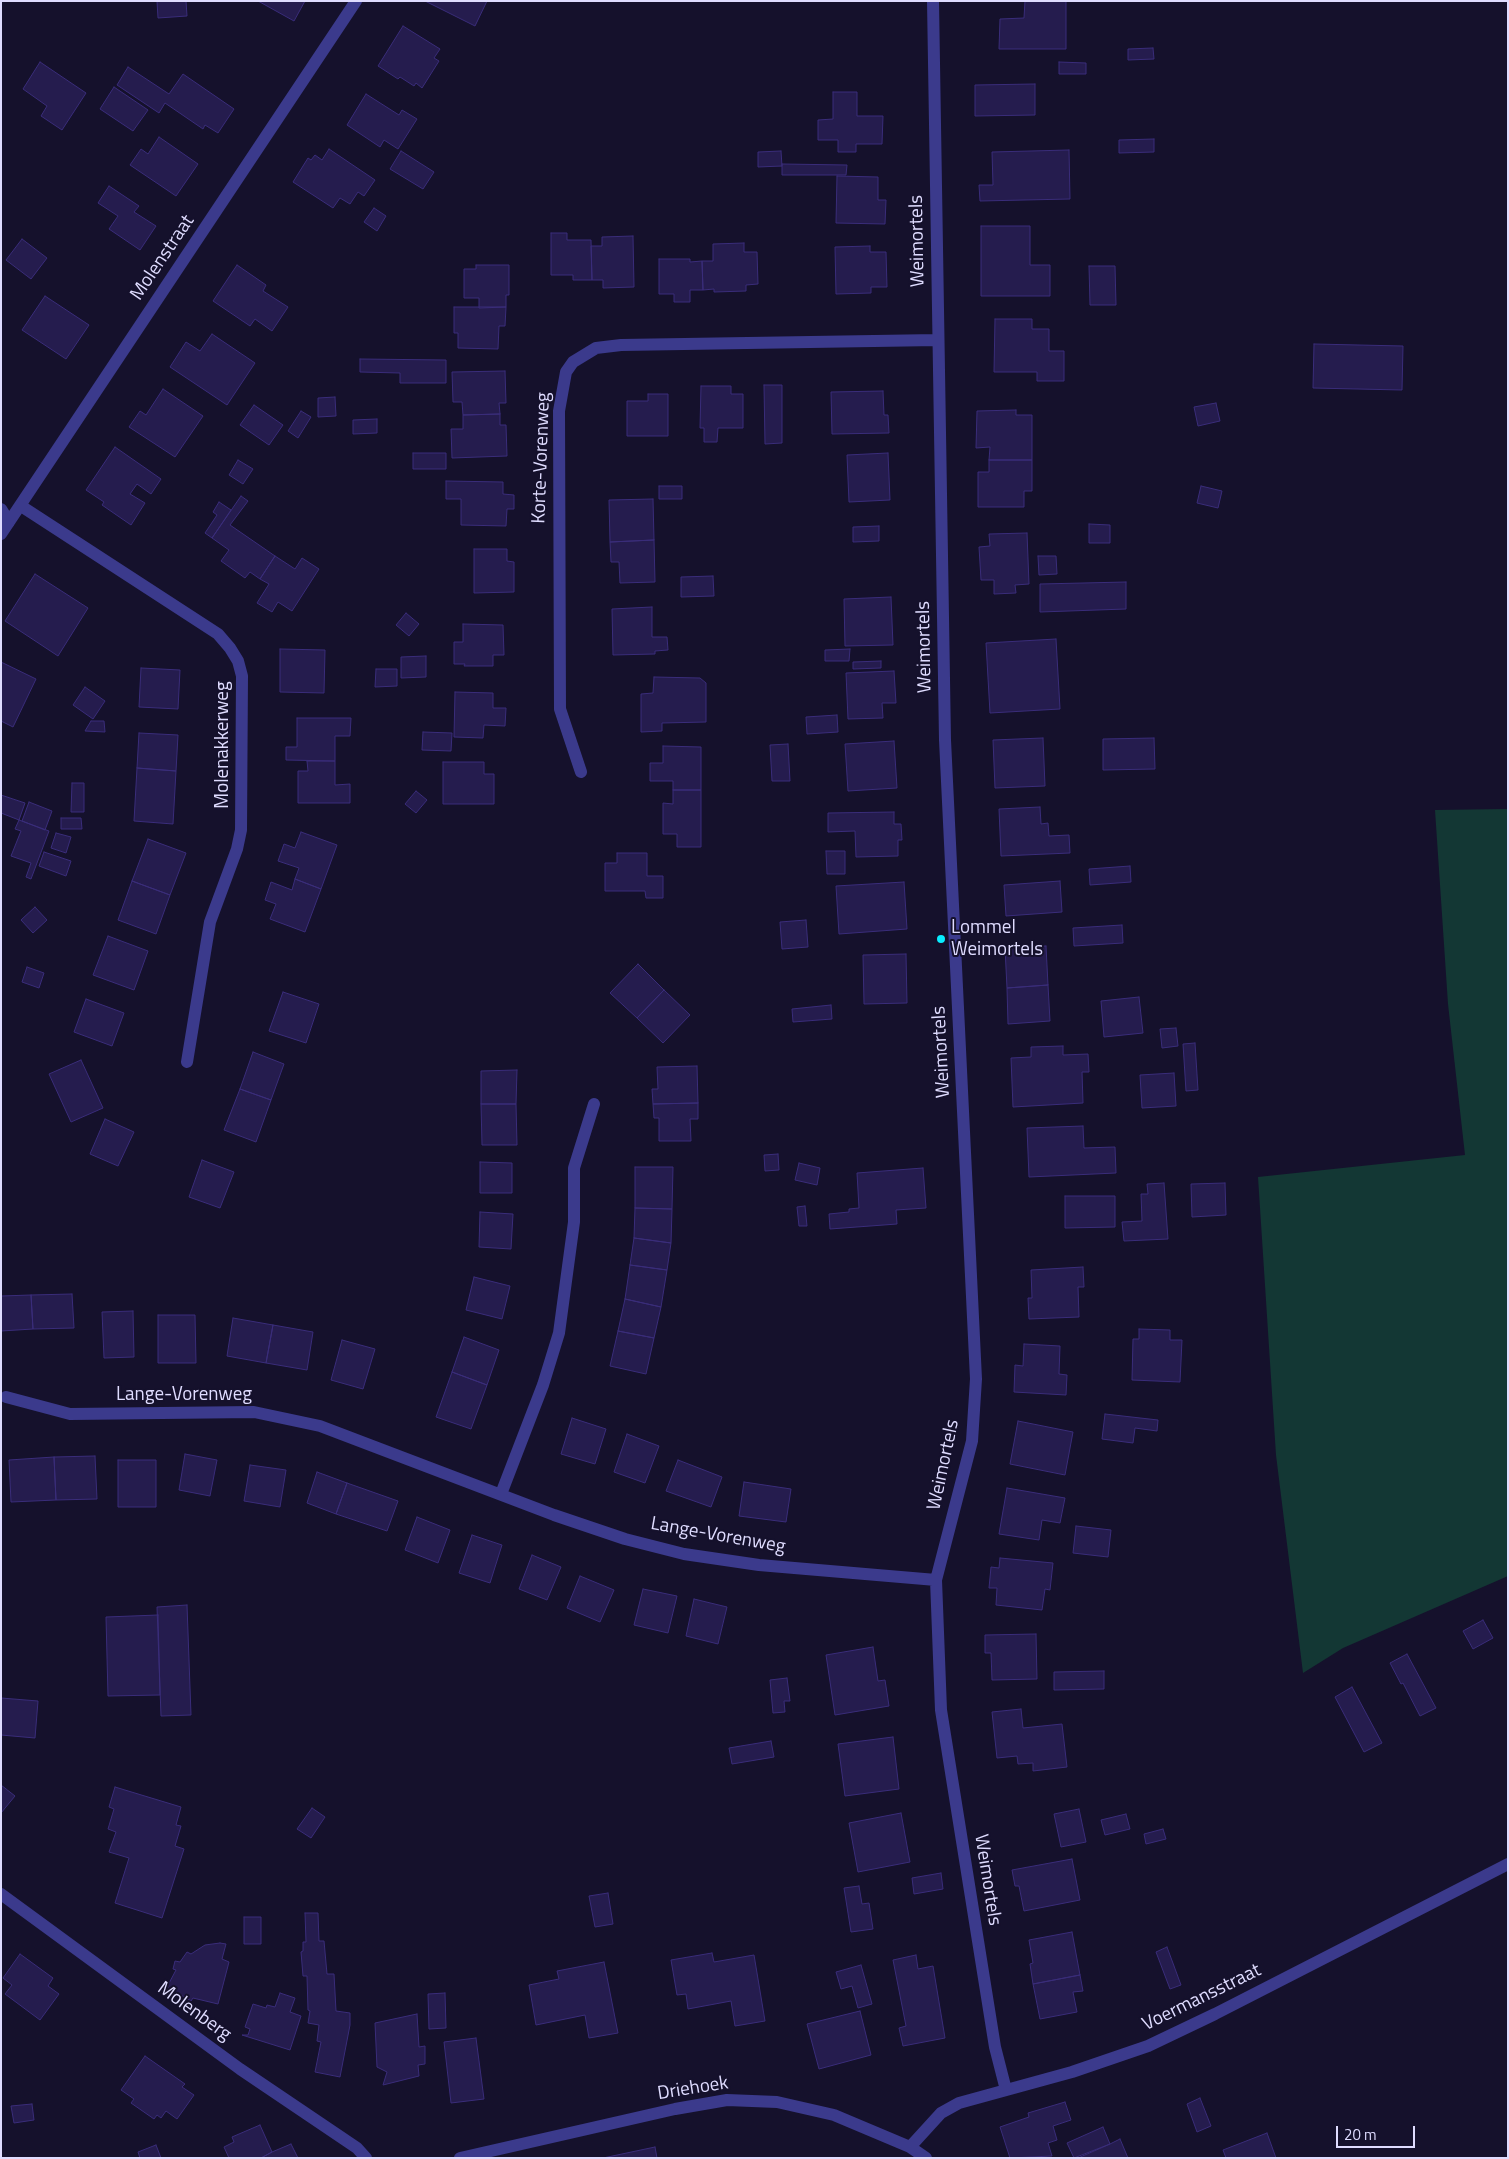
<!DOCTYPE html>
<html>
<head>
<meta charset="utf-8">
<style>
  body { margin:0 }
  #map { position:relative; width:1509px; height:2159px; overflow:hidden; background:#15112c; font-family:"Titillium Web",sans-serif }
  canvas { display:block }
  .frame { position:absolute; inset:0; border:2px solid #dfdcff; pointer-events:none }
  .scale { position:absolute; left:1336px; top:2126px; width:79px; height:22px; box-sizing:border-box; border:2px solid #dfdcff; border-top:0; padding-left:6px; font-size:15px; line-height:18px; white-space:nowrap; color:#dfdcff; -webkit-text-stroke:4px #15112c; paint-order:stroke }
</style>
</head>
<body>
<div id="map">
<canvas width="1509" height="2159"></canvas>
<div class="frame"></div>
<div class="scale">20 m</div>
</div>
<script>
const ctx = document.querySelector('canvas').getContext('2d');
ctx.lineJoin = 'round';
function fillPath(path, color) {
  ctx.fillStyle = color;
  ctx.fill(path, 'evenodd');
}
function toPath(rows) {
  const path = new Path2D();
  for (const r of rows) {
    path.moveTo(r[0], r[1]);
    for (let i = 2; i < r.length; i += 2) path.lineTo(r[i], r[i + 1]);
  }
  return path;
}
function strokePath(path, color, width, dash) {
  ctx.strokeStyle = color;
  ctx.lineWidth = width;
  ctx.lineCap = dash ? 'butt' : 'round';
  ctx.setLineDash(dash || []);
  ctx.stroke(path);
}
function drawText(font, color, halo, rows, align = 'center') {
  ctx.font = font + ' "Titillium Web",sans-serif';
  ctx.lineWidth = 4;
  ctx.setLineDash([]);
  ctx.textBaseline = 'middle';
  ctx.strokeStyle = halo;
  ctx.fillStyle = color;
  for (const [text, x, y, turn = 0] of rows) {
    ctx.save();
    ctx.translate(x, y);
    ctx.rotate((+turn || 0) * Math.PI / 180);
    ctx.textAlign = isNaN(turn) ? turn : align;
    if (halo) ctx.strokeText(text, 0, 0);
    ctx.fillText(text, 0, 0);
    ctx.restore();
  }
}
const green = toPath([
  [1508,809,1508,1576,1343,1648,1303,1673,1276,1455,1258,1177,1465,1155,1448,1004,1435,810]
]);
const building = toPath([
  [157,1,186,1,187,16,158,18,157,1],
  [258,1,305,1,294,21,258,1],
  [425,1,487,1,475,26,425,1],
  [1025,1,1066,1,1066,49,999,49,1000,19,1024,18,1025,1],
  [403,26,440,49,434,58,439,61,422,88,416,83,414,86,400,77,398,79,378,66,403,26],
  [1153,48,1154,59,1128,60,1128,49,1153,48],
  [40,62,86,93,62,130,41,116,47,106,23,89,40,62],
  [1059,62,1086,63,1086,74,1059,74,1059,62],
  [128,67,169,94,183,74,234,109,218,133,205,125,203,129,165,103,159,113,117,85,128,67],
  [1035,84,1035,115,975,116,975,85,1035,84],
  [114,87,148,110,133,131,100,109,114,87],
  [833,92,857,92,857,116,883,116,882,144,856,144,856,152,838,152,838,140,818,140,818,120,833,119,833,92],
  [366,94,399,115,402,110,417,119,398,149,384,140,380,147,347,125,366,94],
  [159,137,198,164,176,196,130,165,141,149,148,154,159,137],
  [1154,139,1154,152,1119,153,1119,140,1154,139],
  [329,149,375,180,364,196,358,192,350,204,340,198,333,208,293,182,308,158,311,160,315,155,322,160,329,149],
  [1069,150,1070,199,980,201,979,185,993,185,992,152,1069,150],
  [401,151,434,172,423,189,390,169,401,151],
  [781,151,782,166,758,167,758,152,781,151],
  [782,164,847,165,846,175,782,175,782,164],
  [837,176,878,177,878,200,886,200,885,224,836,223,837,176],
  [109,186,139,206,134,212,156,226,140,250,109,229,118,216,98,203,109,186],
  [374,208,386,216,377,231,364,222,374,208],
  [981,226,1030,226,1030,265,1050,265,1050,296,981,296,981,226],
  [551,233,567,233,567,240,591,240,592,280,573,280,573,275,551,275,551,233],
  [633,236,634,287,603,288,603,280,592,280,591,246,602,246,602,237,633,236],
  [22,239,47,258,31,279,6,260,22,239],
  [744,243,744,252,757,252,758,284,746,285,746,291,714,292,714,289,703,290,702,261,713,261,713,244,744,243],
  [870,246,870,252,886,252,887,287,871,287,871,293,836,294,835,247,870,246],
  [659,259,690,259,690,262,702,261,703,290,690,290,690,302,674,302,674,294,659,294,659,259],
  [237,265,266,285,263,291,288,307,272,331,255,319,250,326,213,301,237,265],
  [476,265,509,265,509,295,506,295,506,307,479,308,479,298,464,298,464,269,476,269,476,265],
  [1089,266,1115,266,1116,305,1090,305,1089,266],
  [45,296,89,325,66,359,22,330,45,296],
  [454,307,506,307,505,326,499,326,498,349,458,348,458,333,454,333,454,307],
  [995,319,1032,319,1032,329,1049,329,1049,351,1064,351,1064,381,1037,381,1037,372,994,372,995,319],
  [212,334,255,363,227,405,170,367,186,342,200,351,212,334],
  [1314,344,1403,346,1402,390,1313,388,1314,344],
  [360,359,446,360,446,383,400,383,400,373,360,372,360,359],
  [505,371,506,403,499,403,500,414,463,415,462,402,453,402,452,372,505,371],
  [764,385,782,385,782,443,765,444,764,385],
  [701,386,731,386,731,394,743,394,743,428,718,428,717,442,704,442,704,428,700,428,701,386],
  [163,389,203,416,175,457,129,427,140,411,146,415,163,389],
  [883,391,884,415,888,415,889,433,832,434,831,392,883,391],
  [648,394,668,394,668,436,627,436,627,401,648,401,648,394],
  [335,397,336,416,318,417,318,398,335,397],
  [1216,403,1220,421,1198,426,1194,407,1216,403],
  [254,405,283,425,269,445,240,425,254,405],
  [1016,410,1016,415,1032,415,1032,460,989,460,990,447,976,448,977,411,1016,410],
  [301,411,311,417,298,438,288,431,301,411],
  [500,414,500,425,506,425,507,456,452,458,451,429,463,429,463,415,500,414],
  [377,419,377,433,353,434,353,420,377,419],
  [115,447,161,479,151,494,137,484,130,494,145,503,131,525,102,505,104,502,86,490,115,447],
  [413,453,446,453,446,469,413,469,413,453],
  [888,453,890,500,849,502,847,455,888,453],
  [238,460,253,469,243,484,229,475,238,460],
  [989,460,1032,460,1032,491,1024,491,1024,507,978,507,978,472,989,472,989,460],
  [446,481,503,482,503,494,514,495,514,509,507,509,506,526,461,525,461,499,446,499,446,481],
  [659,486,682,486,682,499,659,499,659,486],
  [1201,486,1222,491,1218,508,1197,503,1201,486],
  [241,496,248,501,230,525,275,556,260,579,250,572,245,578,221,561,229,550,212,538,241,496],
  [653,499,654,540,610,542,609,500,653,499],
  [219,502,231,510,212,538,205,533,217,515,213,512,219,502],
  [1089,524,1110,525,1110,543,1089,543,1089,524],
  [879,526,879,541,853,542,853,527,879,526],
  [1027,533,1029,584,1015,585,1016,593,994,594,994,580,981,580,979,547,990,546,989,534,1027,533],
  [654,540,655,582,620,583,619,562,611,562,610,542,654,540],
  [474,549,507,549,507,561,514,562,514,592,474,593,474,549],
  [275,556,295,569,302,558,319,569,292,611,278,602,272,612,257,603,269,584,260,579,275,556],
  [1038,556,1056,556,1057,574,1039,575,1038,556],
  [35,574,88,608,58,656,5,621,35,574],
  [713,576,714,596,681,597,681,577,713,576],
  [1126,582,1126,609,1040,612,1040,584,1126,582],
  [891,597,893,645,845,646,844,599,891,597],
  [652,607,652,637,667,637,668,650,655,651,655,654,613,655,612,609,652,607],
  [406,613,419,624,409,636,396,625,406,613],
  [463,624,503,625,504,655,493,655,493,666,464,666,465,664,454,664,454,642,463,642,463,624],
  [1056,639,1060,709,990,713,986,643,1056,639],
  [280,649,325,650,324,693,280,692,280,649],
  [850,649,849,661,825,661,825,650,850,649],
  [426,656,426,677,401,678,401,657,426,656],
  [881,661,881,668,853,669,853,662,881,661],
  [1,662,36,679,13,727,1,721,1,662],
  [141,668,180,670,178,709,139,707,141,668],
  [376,669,397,669,397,686,375,687,376,669],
  [894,671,896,703,882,703,883,718,848,719,846,673,894,671],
  [654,677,700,678,706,683,706,722,662,723,662,731,641,732,641,694,653,693,654,677],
  [85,687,105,701,93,719,73,705,85,687],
  [455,692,493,693,493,708,506,708,505,726,484,725,483,738,454,737,455,692],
  [837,715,838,732,807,734,806,717,837,715],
  [297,718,351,718,350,736,335,736,335,761,286,760,286,747,297,747,297,718],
  [91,721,104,721,105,732,85,731,91,721],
  [423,732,452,733,451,751,422,750,423,732],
  [139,733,178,735,176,771,137,768,139,733],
  [1043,738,1045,786,995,788,993,740,1043,738],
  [1154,738,1155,769,1103,770,1103,739,1154,738],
  [894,741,897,788,848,791,845,744,894,741],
  [788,744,790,781,772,781,770,745,788,744],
  [663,746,701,747,701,790,673,790,673,781,650,781,650,763,663,763,663,746],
  [307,761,335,761,335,785,350,784,350,803,298,803,298,771,308,771,307,761],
  [443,762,484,762,484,774,494,774,494,804,443,804,443,762],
  [137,768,176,771,173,824,134,821,137,768],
  [72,783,84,783,84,812,71,812,72,783],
  [673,790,701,790,701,847,677,847,677,834,663,834,663,803,673,804,673,790],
  [416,791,427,800,416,813,405,804,416,791],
  [1,795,25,803,19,820,1,813,1,795],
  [29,802,52,811,45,830,22,821,29,802],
  [1040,807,1041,824,1048,823,1049,836,1069,835,1070,853,1001,856,999,809,1040,807],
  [894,812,894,824,901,824,902,840,898,840,898,856,856,857,855,831,828,832,828,813,894,812],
  [61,818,81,818,82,829,61,829,61,818],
  [19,820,49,831,31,879,26,877,31,863,11,856,21,831,15,829,19,820],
  [301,832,337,845,321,889,295,879,299,868,278,861,284,844,295,848,301,832],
  [56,833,71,837,66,853,51,848,56,833],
  [148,839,186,853,170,895,132,881,148,839],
  [826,851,845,851,845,874,827,874,826,851],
  [44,852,71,861,66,876,39,866,44,852],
  [617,853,647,853,647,876,663,876,663,898,646,898,645,891,605,891,605,863,617,863,617,853],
  [1130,866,1131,882,1090,885,1089,869,1130,866],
  [295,879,321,889,305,932,270,919,276,904,265,900,271,882,292,890,295,879],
  [132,881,170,895,156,934,118,920,132,881],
  [1060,881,1062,912,1006,916,1004,885,1060,881],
  [904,882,907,929,839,934,836,886,904,882],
  [35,907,47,920,33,933,21,920,35,907],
  [806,920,808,947,782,949,780,922,806,920],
  [1122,925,1123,943,1074,946,1073,928,1122,925],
  [108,936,148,951,134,990,93,975,108,936],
  [1046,946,1048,985,1007,988,1005,948,1046,946],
  [906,954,907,1003,864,1004,863,955,906,954],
  [638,964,664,990,637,1018,610,993,638,964],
  [27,967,44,973,39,988,22,982,27,967],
  [1048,985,1050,1021,1008,1024,1007,988,1048,985],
  [664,990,690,1015,663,1043,637,1018,664,990],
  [283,992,319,1004,306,1043,269,1031,283,992],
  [1139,997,1143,1033,1104,1037,1101,1001,1139,997],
  [86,999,124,1013,112,1046,74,1032,86,999],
  [831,1005,832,1019,793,1022,792,1009,831,1005],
  [1176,1028,1178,1046,1162,1048,1160,1029,1176,1028],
  [1195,1043,1198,1090,1186,1091,1183,1044,1195,1043],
  [1063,1046,1063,1055,1088,1054,1089,1072,1082,1072,1083,1103,1013,1107,1011,1058,1031,1057,1031,1047,1063,1046],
  [253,1052,284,1064,271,1100,240,1089,253,1052],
  [81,1060,103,1108,71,1122,49,1074,81,1060],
  [697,1066,698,1103,653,1104,652,1089,658,1089,657,1067,697,1066],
  [517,1070,516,1104,481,1104,481,1071,517,1070],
  [1174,1073,1176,1106,1142,1108,1140,1075,1174,1073],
  [240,1089,271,1100,256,1142,224,1130,240,1089],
  [698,1103,698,1119,690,1119,691,1141,659,1141,659,1118,654,1118,653,1104,698,1103],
  [481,1104,516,1104,517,1145,482,1145,481,1104],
  [105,1119,134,1132,118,1166,90,1154,105,1119],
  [1083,1126,1084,1148,1115,1147,1116,1173,1029,1177,1027,1128,1083,1126],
  [778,1154,779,1170,765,1171,764,1155,778,1154],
  [202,1160,234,1172,220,1208,189,1197,202,1160],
  [480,1162,512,1163,512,1193,480,1193,480,1162],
  [799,1163,820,1168,817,1185,795,1180,799,1163],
  [635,1167,673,1167,672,1209,635,1208,635,1167],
  [923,1168,926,1208,896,1210,897,1224,830,1229,829,1214,849,1212,849,1209,859,1208,857,1173,923,1168],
  [1164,1183,1168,1239,1124,1241,1122,1222,1142,1221,1141,1194,1148,1194,1147,1184,1164,1183],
  [1225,1183,1226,1215,1192,1217,1191,1184,1225,1183],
  [1065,1196,1115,1196,1115,1227,1065,1228,1065,1196],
  [805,1206,807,1226,799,1226,797,1207,805,1206],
  [635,1208,672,1209,671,1243,634,1238,635,1208],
  [480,1212,513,1214,511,1249,479,1247,480,1212],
  [634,1238,671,1243,667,1270,630,1265,634,1238],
  [630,1265,667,1270,661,1307,625,1299,630,1265],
  [1083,1267,1084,1287,1078,1287,1079,1317,1029,1319,1028,1298,1032,1298,1031,1270,1083,1267],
  [474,1277,510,1286,502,1319,466,1310,474,1277],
  [72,1294,74,1328,33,1329,31,1295,72,1294],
  [31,1295,33,1329,1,1331,1,1296,31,1295],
  [625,1299,661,1307,654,1338,618,1331,625,1299],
  [133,1311,134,1357,104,1358,102,1312,133,1311],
  [158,1315,195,1315,196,1363,158,1363,158,1315],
  [233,1318,273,1325,266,1363,227,1356,233,1318],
  [273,1325,313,1332,307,1370,266,1363,273,1325],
  [1139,1329,1170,1330,1170,1340,1182,1340,1180,1382,1132,1380,1133,1339,1139,1339,1139,1329],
  [618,1331,654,1338,646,1374,610,1366,618,1331],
  [464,1337,499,1350,487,1385,452,1372,464,1337],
  [342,1340,375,1349,363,1389,331,1380,342,1340],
  [1024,1344,1060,1346,1059,1374,1067,1375,1066,1395,1014,1392,1015,1365,1023,1366,1024,1344],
  [452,1372,487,1385,471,1429,436,1417,452,1372],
  [1105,1414,1158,1420,1157,1431,1135,1428,1133,1443,1102,1439,1105,1414],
  [572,1418,606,1429,595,1464,561,1454,572,1418],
  [1018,1421,1073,1432,1065,1475,1010,1464,1018,1421],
  [627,1434,659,1446,645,1483,614,1472,627,1434],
  [185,1454,217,1460,210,1496,179,1490,185,1454],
  [95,1456,97,1499,56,1500,54,1457,95,1456],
  [54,1457,56,1500,11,1502,9,1460,54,1457],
  [118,1460,156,1460,156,1507,118,1507,118,1460],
  [678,1460,722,1477,711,1507,666,1491,678,1460],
  [250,1465,286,1470,280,1507,244,1501,250,1465],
  [317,1472,347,1483,336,1514,307,1503,317,1472],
  [744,1482,791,1489,786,1522,739,1516,744,1482],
  [347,1483,398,1501,387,1531,336,1514,347,1483],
  [1007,1488,1065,1498,1060,1523,1042,1520,1039,1540,999,1534,1007,1488],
  [417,1517,450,1530,438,1563,405,1550,417,1517],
  [1076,1526,1111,1530,1108,1557,1073,1553,1076,1526],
  [472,1535,502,1545,490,1583,459,1573,472,1535],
  [532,1555,561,1567,547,1600,519,1589,532,1555],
  [1000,1558,1053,1563,1050,1590,1045,1589,1042,1610,996,1605,997,1588,989,1588,991,1567,999,1568,1000,1558],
  [580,1576,614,1590,600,1622,567,1608,580,1576],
  [643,1589,677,1596,668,1633,634,1625,643,1589],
  [694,1599,727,1607,718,1644,686,1636,694,1599],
  [187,1605,191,1715,161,1716,157,1607,187,1605],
  [158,1615,160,1695,108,1696,106,1617,158,1615],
  [1483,1620,1493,1638,1473,1649,1463,1631,1483,1620],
  [1036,1634,1037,1679,992,1680,991,1653,985,1653,985,1635,1036,1634],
  [873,1647,878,1681,885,1680,889,1706,835,1715,826,1655,873,1647],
  [1407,1654,1436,1708,1420,1716,1403,1683,1401,1684,1390,1663,1407,1654],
  [1104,1671,1104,1689,1054,1690,1054,1672,1104,1671],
  [787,1678,790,1701,784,1701,785,1712,773,1713,770,1680,787,1678],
  [1352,1687,1382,1743,1364,1752,1335,1697,1352,1687],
  [1,1698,38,1701,35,1738,1,1735,1,1698],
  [1021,1709,1023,1728,1062,1724,1067,1767,1033,1771,1033,1763,1018,1764,1017,1756,997,1758,992,1712,1021,1709],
  [893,1737,899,1789,845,1796,838,1744,893,1737],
  [771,1741,774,1757,732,1764,729,1748,771,1741],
  [1,1785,15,1796,1,1813,1,1785],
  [115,1787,181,1807,176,1825,181,1826,175,1846,184,1849,162,1918,115,1903,129,1858,109,1852,116,1832,108,1829,114,1809,109,1807,115,1787],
  [312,1808,325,1817,311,1838,297,1829,312,1808],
  [1079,1809,1086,1842,1061,1847,1054,1814,1079,1809],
  [901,1813,910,1862,858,1872,849,1823,901,1813],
  [1126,1814,1130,1829,1105,1835,1101,1820,1126,1814],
  [1163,1829,1166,1839,1146,1844,1144,1834,1163,1829],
  [1072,1859,1080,1900,1024,1911,1019,1886,1015,1886,1012,1870,1072,1859],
  [941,1873,943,1889,914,1894,912,1878,941,1873],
  [859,1886,862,1904,869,1903,873,1929,851,1932,844,1888,859,1886],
  [608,1893,613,1924,595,1927,589,1896,608,1893],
  [305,1913,318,1913,319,1941,324,1941,327,1974,334,1974,336,2011,350,2013,350,2025,340,2077,315,2072,321,2042,317,2041,319,2025,308,2023,310,2011,308,2010,307,1976,303,1976,301,1952,303,1951,303,1942,306,1942,305,1913],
  [244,1917,261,1917,261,1944,244,1944,244,1917],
  [1072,1932,1080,1975,1033,1984,1030,1964,1033,1963,1029,1940,1072,1932],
  [220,1943,226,1944,222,1959,229,1962,218,2004,193,1998,191,2001,167,1987,176,1970,173,1969,175,1961,180,1962,187,1952,191,1954,205,1945,220,1943],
  [1167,1947,1181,1985,1170,1989,1156,1952,1167,1947],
  [712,1953,714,1962,754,1955,765,2021,735,2026,731,2001,688,2009,686,1994,677,1995,671,1960,712,1953],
  [20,1954,53,1978,48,1986,59,1994,40,2020,5,1994,12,1985,3,1978,20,1954],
  [916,1955,918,1969,933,1966,945,2038,903,2046,899,2028,906,2026,893,1960,916,1955],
  [604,1962,618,2033,589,2038,585,2015,536,2025,529,1985,559,1979,557,1971,604,1962],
  [861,1965,872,2004,858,2008,852,1986,841,1989,836,1972,861,1965],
  [1080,1975,1083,1991,1073,1992,1077,2012,1040,2019,1033,1984,1080,1975],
  [280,1993,295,1998,290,2012,301,2016,290,2050,242,2035,248,2035,250,2029,245,2027,253,2004,266,2008,267,2005,275,2007,280,1993],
  [445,1993,446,2028,429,2029,428,1994,445,1993],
  [860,2011,871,2055,819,2069,807,2024,860,2011],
  [417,2014,419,2047,425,2046,425,2064,418,2065,419,2076,383,2085,387,2072,377,2067,375,2023,417,2014],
  [476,2038,484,2099,451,2103,444,2042,476,2038],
  [145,2056,185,2084,182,2087,194,2095,177,2119,166,2111,161,2118,157,2115,154,2119,131,2103,134,2099,121,2090,145,2056],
  [1200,2098,1211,2126,1197,2132,1187,2104,1200,2098],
  [1065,2102,1071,2120,1053,2126,1057,2140,1048,2143,1052,2156,1010,2158,1000,2127,1029,2117,1028,2113,1065,2102],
  [32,2104,34,2120,14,2123,11,2106,32,2104],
  [260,2125,272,2152,261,2158,229,2158,224,2147,234,2142,232,2137,260,2125],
  [1103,2127,1110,2144,1074,2158,1067,2143,1103,2127],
  [1267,2133,1276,2158,1226,2158,1223,2150,1267,2133],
  [1120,2139,1128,2158,1078,2158,1110,2144,1120,2139],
  [291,2144,298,2158,261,2158,272,2152,291,2144],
  [156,2145,161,2158,140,2158,138,2152,156,2145],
  [655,2147,657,2158,603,2158,655,2147]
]);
const street = toPath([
  [933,1,945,740,976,1379,972,1441,936,1580,941,1710,995,2047,1006,2090],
  [21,506,218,634,230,648,238,661,242,676,241,830,237,849,210,922,187,1062],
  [1,509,9,522],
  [1,534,356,1],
  [581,772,560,709,559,411,566,372,573,362,596,348,621,345,937,340],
  [6,1397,70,1414,254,1412,320,1426,554,1515,625,1539,684,1554,759,1565,936,1580],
  [501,1494,543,1385,559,1333,574,1222,574,1168,594,1104],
  [1,1894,240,2069,357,2148,366,2158],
  [910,2147,941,2113,959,2103,1072,2072,1148,2046,1215,2014,1508,1864],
  [460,2158,675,2109,727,2100,777,2102,834,2115,910,2147,926,2158]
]);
const markers = [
  [941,939,5,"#08edff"]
];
const streetNames = [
  ["Weimortels",918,241,-91],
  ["Molenstraat",163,258,-56],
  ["Korte-Vorenweg",542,458,-88],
  ["Weimortels",925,647,-91],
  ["Molenakkerweg",223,745,-90],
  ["Weimortels",942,1052,-93],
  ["Lange-Vorenweg",184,1395],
  ["Weimortels",944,1465,-78],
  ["Lange-Vorenweg",718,1536,10],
  ["Weimortels",987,1880,81],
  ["Voermansstraat",1202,1998,-26],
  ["Molenberg",194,2012,36],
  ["Driehoek",693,2089,-9]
];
const poiNames = [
  ["Lommel",951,928],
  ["Weimortels",951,950]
];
fillPath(green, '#133734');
fillPath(building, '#251c4e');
strokePath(building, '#3a2d7a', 1);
strokePath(street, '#3b3a8c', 12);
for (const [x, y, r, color] of markers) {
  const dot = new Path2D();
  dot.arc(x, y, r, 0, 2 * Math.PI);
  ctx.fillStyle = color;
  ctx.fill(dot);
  strokePath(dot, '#15112c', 2);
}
drawText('19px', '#dfdcff', '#15112c', streetNames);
drawText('19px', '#dfdcff', '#15112c', poiNames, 'left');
</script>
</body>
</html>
